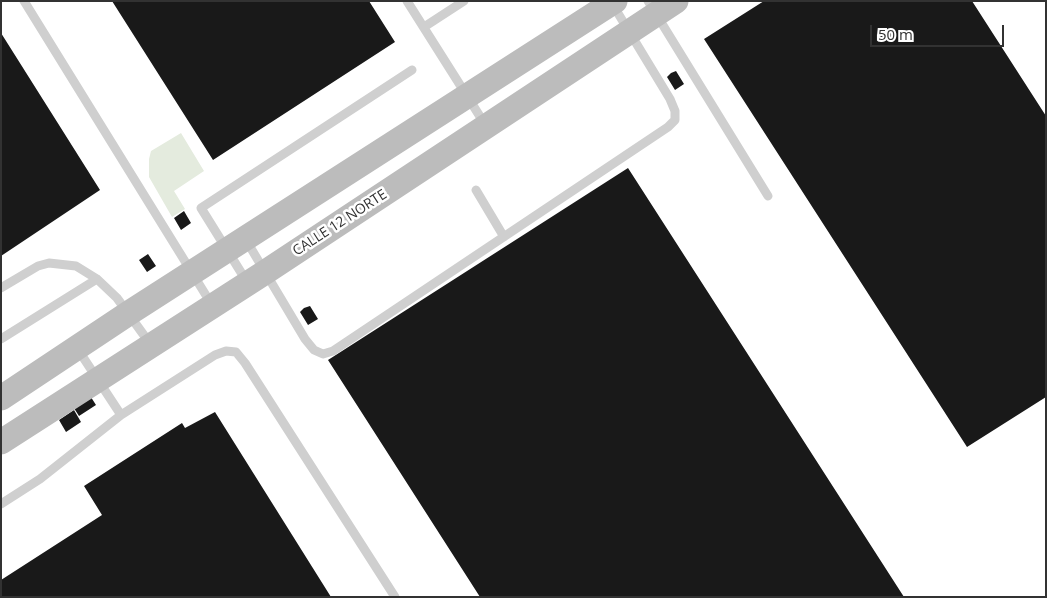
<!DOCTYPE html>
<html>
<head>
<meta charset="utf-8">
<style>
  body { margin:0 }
  #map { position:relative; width:1047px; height:598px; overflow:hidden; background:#fff; font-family:"Open Sans",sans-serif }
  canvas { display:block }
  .frame { position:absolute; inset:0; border:2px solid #323232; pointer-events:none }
  .scale { position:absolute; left:870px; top:25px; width:134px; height:22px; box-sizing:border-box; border:2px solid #323232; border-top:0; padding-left:6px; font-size:15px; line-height:18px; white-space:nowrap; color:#323232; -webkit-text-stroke:4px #fff; paint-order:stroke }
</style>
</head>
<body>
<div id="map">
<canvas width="1047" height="598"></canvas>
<div class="frame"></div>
<div class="scale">50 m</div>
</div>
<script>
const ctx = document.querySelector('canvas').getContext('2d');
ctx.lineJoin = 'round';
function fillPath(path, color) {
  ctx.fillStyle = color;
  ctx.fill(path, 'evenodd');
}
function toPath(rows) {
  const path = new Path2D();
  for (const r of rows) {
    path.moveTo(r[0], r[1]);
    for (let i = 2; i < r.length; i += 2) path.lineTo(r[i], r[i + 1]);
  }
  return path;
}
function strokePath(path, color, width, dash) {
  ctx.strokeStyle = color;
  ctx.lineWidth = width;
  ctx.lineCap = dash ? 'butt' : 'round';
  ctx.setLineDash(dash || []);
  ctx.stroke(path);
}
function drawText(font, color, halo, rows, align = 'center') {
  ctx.font = font + ' "Open Sans",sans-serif';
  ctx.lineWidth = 5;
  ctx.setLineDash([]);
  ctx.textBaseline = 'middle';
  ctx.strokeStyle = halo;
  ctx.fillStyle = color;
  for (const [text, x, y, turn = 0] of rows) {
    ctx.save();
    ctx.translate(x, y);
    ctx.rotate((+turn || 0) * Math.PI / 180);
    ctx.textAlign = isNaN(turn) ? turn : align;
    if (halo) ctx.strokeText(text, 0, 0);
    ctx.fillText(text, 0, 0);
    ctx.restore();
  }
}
const green = toPath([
  [181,133,204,171,174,191,185,209,172,217,149,177,149,159,151,151]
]);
const building = toPath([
  [112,1,369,1,395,42,213,160],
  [764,1,972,1,1046,116,1046,397,967,447,704,39],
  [1,33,100,190,1,256],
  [676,71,684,84,675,90,667,77,671,73],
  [628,168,904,597,480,597,328,360],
  [184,211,191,223,181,230,174,218],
  [148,254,156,266,147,272,139,260],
  [310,306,318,319,308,325,300,312,304,308],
  [89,394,96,405,79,416,72,405],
  [74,410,81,422,66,432,59,420],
  [215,412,331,597,1,597,1,580,102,515,84,486,182,423,185,428]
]);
const service = toPath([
  [24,1,212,305],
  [407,1,486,126],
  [648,1,768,196],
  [424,27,464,1],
  [476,190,504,237],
  [246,240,305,339,314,350,323,354,333,351,668,127,675,120,675,111,670,99,613,5],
  [247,282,201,208,412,70],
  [1,288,38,266,49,263,76,266,97,279,117,298,151,345],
  [1,339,97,279],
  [77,348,121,415],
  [1,504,40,479,121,415,215,355,226,351,236,352,245,363,395,597]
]);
const secondary = toPath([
  [1,398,129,313,615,1],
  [1,442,264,273,676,1]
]);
const streetNames = [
  ["CALLE 12 NORTE",340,223,-33]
];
fillPath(green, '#e4ebde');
fillPath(building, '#191919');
strokePath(service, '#cfcfcf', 9);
strokePath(secondary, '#bcbcbc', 25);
drawText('14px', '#323232', '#fff', streetNames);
</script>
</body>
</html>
